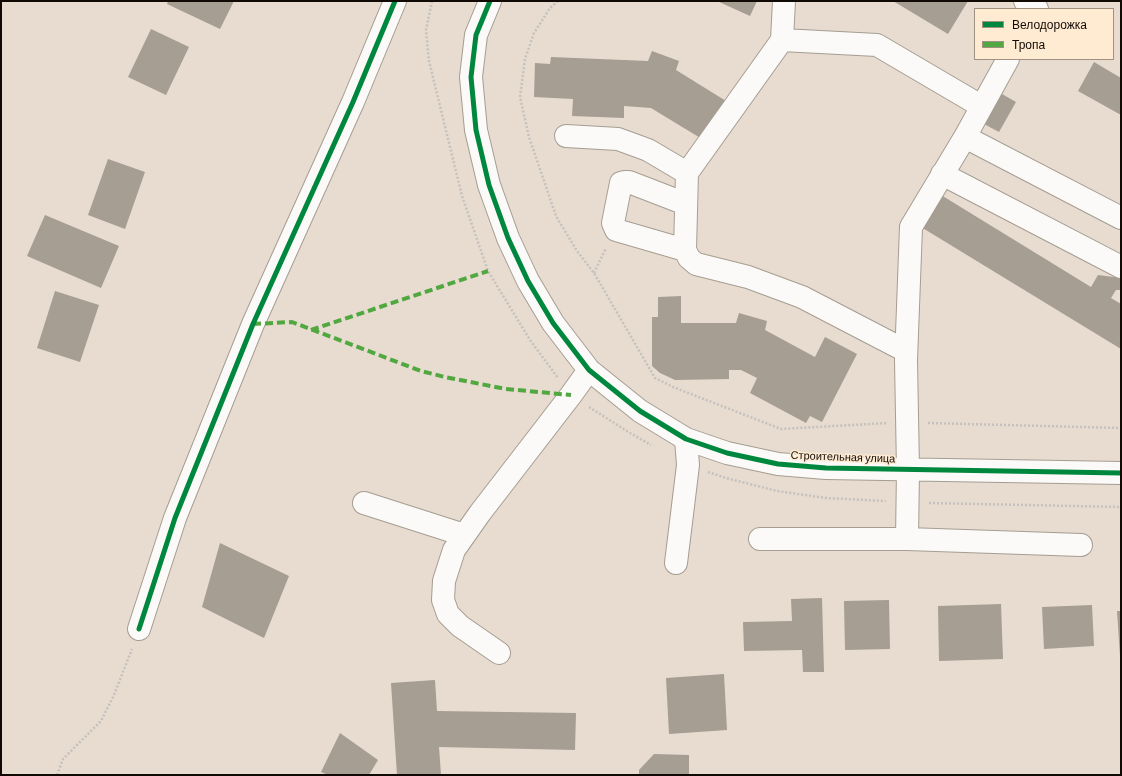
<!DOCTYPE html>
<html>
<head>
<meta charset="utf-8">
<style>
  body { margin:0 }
  #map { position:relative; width:1122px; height:776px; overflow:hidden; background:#e7dccf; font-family:Barlow,sans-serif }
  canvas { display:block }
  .frame { position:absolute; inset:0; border:2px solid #110a04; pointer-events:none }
  .legend { position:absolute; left:974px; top:8px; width:140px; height:52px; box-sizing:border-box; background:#ffebd2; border:1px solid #a09180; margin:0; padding:5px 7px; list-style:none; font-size:12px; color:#110a04 }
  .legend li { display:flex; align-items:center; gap:8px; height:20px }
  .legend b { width:20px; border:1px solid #a09180 }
</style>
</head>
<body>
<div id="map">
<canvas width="1122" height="776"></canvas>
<div class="frame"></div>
<ul class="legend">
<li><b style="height:5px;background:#00873e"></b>Велодорожка</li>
<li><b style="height:5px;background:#51a840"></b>Тропа</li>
</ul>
</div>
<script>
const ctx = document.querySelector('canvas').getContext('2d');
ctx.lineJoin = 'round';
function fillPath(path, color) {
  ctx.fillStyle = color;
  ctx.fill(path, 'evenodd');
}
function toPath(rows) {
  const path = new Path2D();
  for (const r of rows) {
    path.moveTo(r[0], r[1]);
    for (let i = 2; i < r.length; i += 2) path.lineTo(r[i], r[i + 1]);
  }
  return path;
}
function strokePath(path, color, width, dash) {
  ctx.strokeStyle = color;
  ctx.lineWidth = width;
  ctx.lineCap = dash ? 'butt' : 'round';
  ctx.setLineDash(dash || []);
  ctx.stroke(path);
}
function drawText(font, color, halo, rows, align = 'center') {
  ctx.font = font + ' Barlow,sans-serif';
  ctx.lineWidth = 3;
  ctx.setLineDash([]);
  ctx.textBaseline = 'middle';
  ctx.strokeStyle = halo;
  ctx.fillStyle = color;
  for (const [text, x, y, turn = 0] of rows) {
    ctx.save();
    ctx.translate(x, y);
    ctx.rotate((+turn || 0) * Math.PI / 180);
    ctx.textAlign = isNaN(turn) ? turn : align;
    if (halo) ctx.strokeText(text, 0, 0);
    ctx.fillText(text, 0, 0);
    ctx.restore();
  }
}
const building = toPath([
  [168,1,234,1,220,29,167,4],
  [717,1,757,1,750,16],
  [893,1,968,1,948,34],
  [151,29,189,47,166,95,128,77],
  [652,51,679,61,676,70,726,101,702,139,651,108,624,106,624,118,572,116,573,99,534,97,535,63,550,64,551,57,648,61],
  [1094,62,1121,78,1121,115,1078,91],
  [1002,94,1016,102,999,132,984,124],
  [108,159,145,172,125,229,88,215],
  [941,195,1091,287,1098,275,1121,278,1121,290,1116,290,1111,298,1121,304,1121,349,921,227],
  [45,215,119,246,101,288,27,256],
  [55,291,99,305,80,362,37,348],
  [681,296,681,323,736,323,739,313,767,321,765,330,815,357,825,337,857,354,822,422,810,416,806,423,750,393,757,378,741,370,729,370,729,379,675,380,660,373,652,366,652,317,658,317,658,297],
  [220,543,289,576,264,638,202,607],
  [822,598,824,672,803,672,802,650,744,651,743,622,792,621,791,599],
  [889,600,890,649,845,650,844,601],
  [1001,604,1003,659,939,661,938,606],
  [1092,605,1094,646,1044,649,1042,607],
  [1117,611,1121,611,1121,656,1120,656],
  [724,674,727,730,669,734,666,678],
  [435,680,437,711,576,713,575,750,439,747,441,775,397,775,391,683],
  [340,733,378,760,369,775,328,775,321,772],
  [654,754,689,755,689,775,639,775,639,770]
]);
const path = toPath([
  [432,1,426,30,429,61,462,196,488,271,530,340,558,378],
  [558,1,550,8,534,33,525,59,520,97,529,137,556,216,577,251,594,273,655,378,673,387,781,429,887,423],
  [594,273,606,248],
  [589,407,630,433,651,445],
  [928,423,1121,428],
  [708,472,726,478,777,491,826,498,886,501],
  [929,503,1121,507],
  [57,775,63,759,101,721,114,695,132,649]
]);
const minor = toPath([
  [490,1,476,35,471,77,476,130,489,185,508,238,528,281,553,323,589,370,640,411,686,439,727,453,778,464,826,468,1121,473],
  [784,1,782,40,877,45,981,106],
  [1025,1,1037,9],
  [1008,59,965,137,911,227,906,360,908,470,907,539,1081,545],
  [566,136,618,139,648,150,687,173,782,40],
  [965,137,1121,218],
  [687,173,685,250,689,258,696,264,748,277,802,297,906,351],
  [942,174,1121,267],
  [685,250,616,230,613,223,621,183,625,182,629,182,686,204],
  [364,503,464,535],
  [760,539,907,539],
  [676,563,688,465,686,439],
  [139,629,175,518,253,324,353,102,395,1],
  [499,653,460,626,448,614,443,600,444,581,454,550,480,513,571,395,589,370]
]);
const quiet = toPath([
  [253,324,292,322,421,371,445,377,506,389,571,395],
  [311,330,488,271]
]);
const cycleway = toPath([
  [490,1,476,35,471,77,476,130,489,185,508,238,528,281,553,323,589,370,640,411,686,439,727,453,778,464,826,468,1121,473],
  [139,629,175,518,253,324,353,102,395,1]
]);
const streetNames = [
  ["Строительная улица",843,457,2]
];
fillPath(building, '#a69d93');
strokePath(minor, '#a59d92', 24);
strokePath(path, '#c5c1be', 2.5, [2, 2]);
strokePath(minor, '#fbfaf8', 22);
strokePath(quiet, '#51a840', 4, [8, 4]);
strokePath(cycleway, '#00873e', 5);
drawText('11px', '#110a04', '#ffebd2', streetNames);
</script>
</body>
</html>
